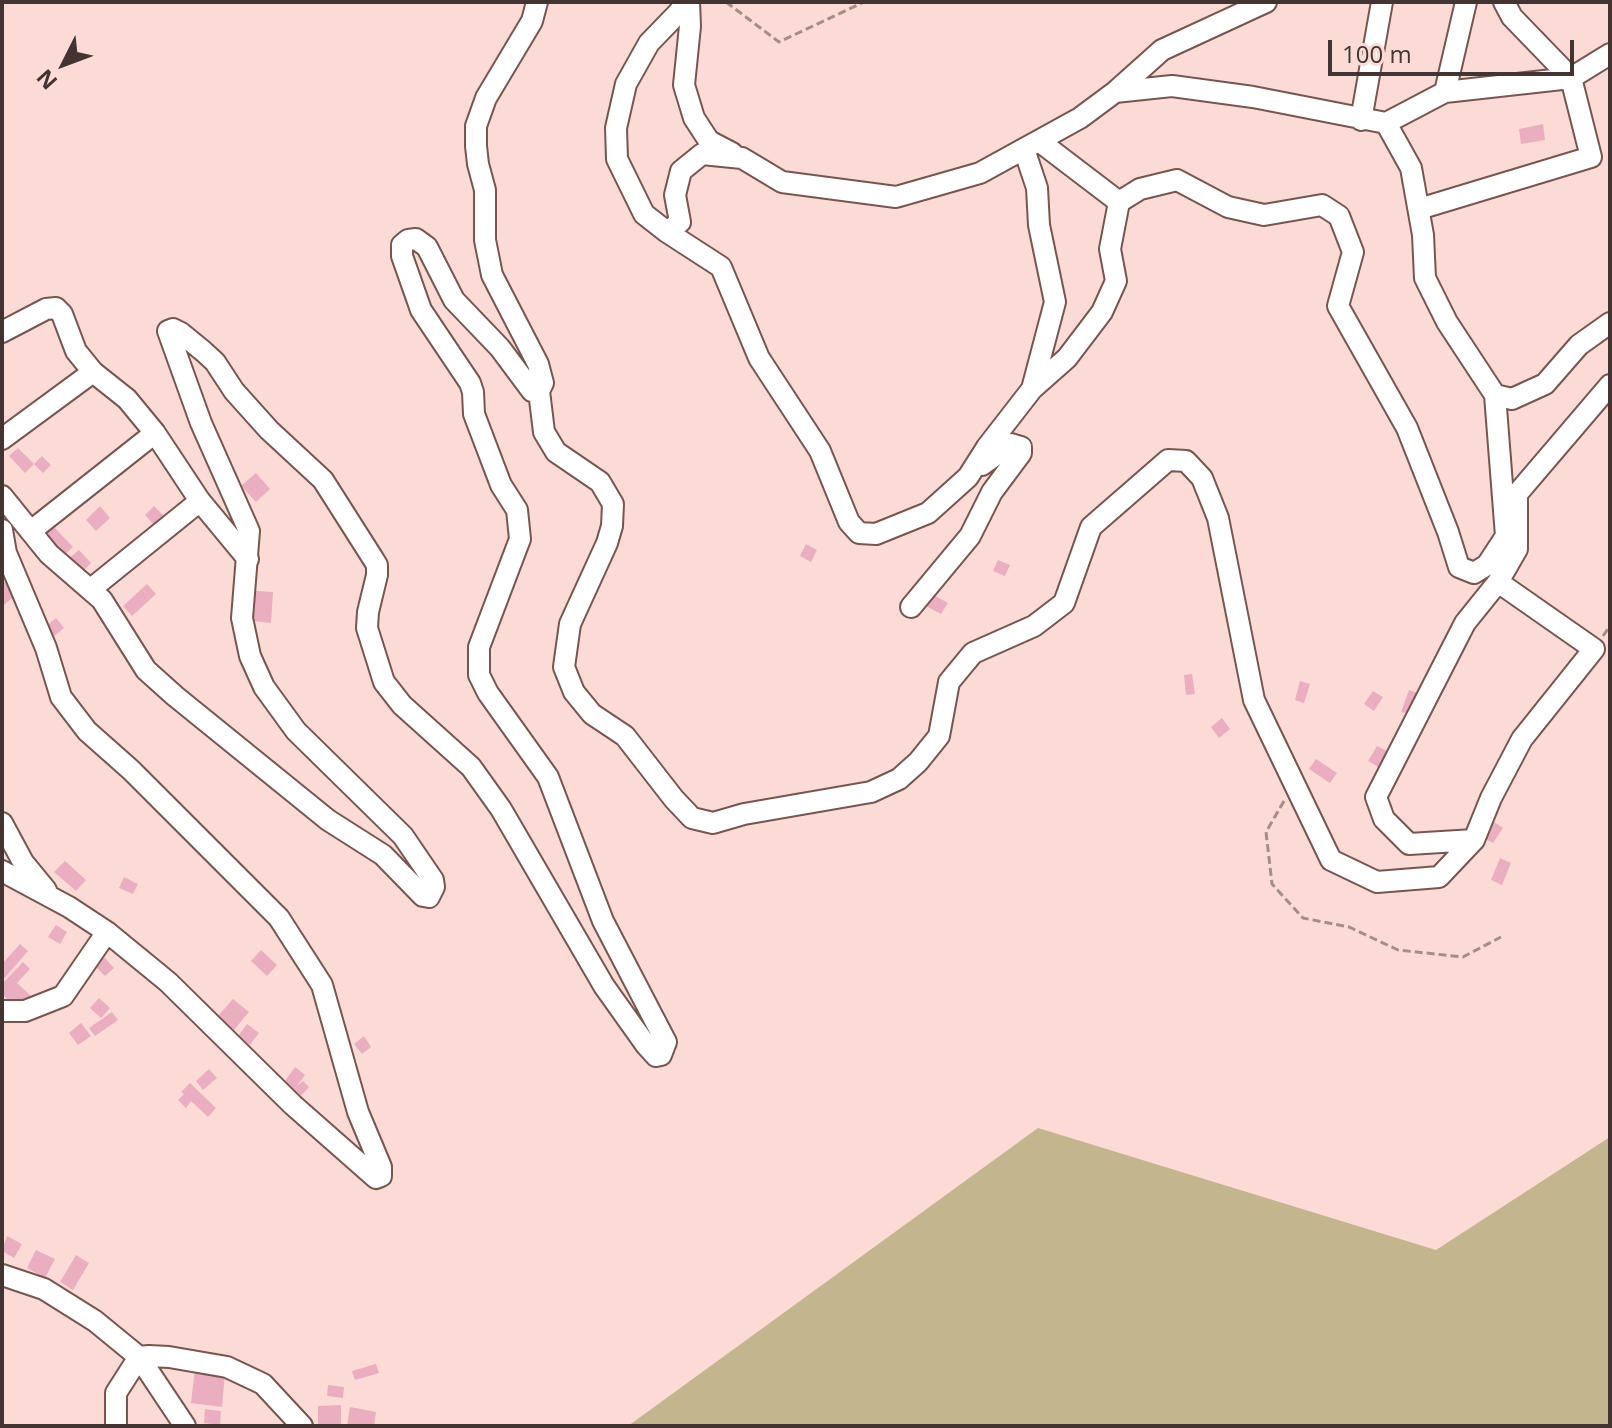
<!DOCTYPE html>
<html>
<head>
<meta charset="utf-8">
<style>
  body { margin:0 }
  #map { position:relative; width:1612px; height:1428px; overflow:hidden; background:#fcdbd6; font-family:"Open Sans",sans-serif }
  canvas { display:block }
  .frame { position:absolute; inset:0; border:4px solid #433431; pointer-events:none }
  .north { position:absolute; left:24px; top:24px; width:80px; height:80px; -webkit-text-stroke:6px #fcdbd6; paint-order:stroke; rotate:228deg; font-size:22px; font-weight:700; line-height:32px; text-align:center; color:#433431 }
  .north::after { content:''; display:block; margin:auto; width:28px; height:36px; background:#433431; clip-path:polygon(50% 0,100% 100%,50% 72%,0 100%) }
  .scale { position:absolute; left:1328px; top:40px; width:246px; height:36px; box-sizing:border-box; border:4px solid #433431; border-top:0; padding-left:10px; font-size:24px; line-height:28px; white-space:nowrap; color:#433431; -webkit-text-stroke:6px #fcdbd6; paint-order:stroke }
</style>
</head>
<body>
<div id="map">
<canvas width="1612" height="1428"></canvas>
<div class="frame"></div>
<div class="north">N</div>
<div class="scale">100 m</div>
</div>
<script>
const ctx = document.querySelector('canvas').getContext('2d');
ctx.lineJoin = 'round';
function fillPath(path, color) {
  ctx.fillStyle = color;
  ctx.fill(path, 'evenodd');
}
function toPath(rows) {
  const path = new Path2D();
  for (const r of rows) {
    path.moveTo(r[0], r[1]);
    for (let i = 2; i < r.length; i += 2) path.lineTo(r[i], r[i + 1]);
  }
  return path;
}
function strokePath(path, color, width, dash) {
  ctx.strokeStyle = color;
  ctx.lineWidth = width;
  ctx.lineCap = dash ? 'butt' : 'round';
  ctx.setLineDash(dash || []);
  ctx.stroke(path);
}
const green = toPath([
  [1038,1128,1436,1250,1610,1137,1610,1426,628,1426]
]);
const building = toPath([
  [1543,124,1545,140,1521,144,1519,129],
  [18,448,34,464,42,456,51,465,43,473,34,464,25,473,9,456],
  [256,473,270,489,256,502,241,486],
  [100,506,110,518,96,531,86,520],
  [154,506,164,516,155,526,145,515],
  [53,526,73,547,62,557,42,536],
  [806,544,817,550,811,562,800,556],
  [79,550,91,563,81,573,68,559],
  [998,560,1010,565,1005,576,993,571],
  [9,578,20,591,4,605,2,584],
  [147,584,156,594,132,616,123,606],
  [255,591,273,592,271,623,253,621],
  [930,593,948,603,941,614,924,605],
  [56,618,64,628,53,637,45,627],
  [1192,674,1195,694,1186,695,1184,675],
  [1300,681,1310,684,1304,703,1295,700],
  [1409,690,1418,693,1409,714,1401,712],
  [1373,691,1383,697,1374,711,1364,704],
  [1222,718,1230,729,1219,738,1211,727],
  [1377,746,1387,751,1378,767,1368,761],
  [1316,759,1337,773,1330,783,1309,769],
  [1494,822,1503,828,1493,843,1484,838],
  [1500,858,1511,863,1502,885,1491,880],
  [65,861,86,880,76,891,54,872],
  [124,877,138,884,133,894,119,888],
  [56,925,67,932,60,944,48,937],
  [20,944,28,951,2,981,2,964],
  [261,950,277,965,267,976,251,961],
  [104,957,114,968,105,976,95,966],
  [23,962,30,969,17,983,31,996,18,1009,4,996,2,999,2,984],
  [99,998,110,1008,101,1018,90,1008],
  [233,999,249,1012,234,1030,218,1016],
  [112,1012,118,1020,95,1036,89,1028],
  [81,1023,91,1036,78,1045,69,1033],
  [247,1024,259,1033,250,1045,238,1036],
  [364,1036,371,1047,362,1054,354,1044],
  [295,1067,305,1075,297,1086,303,1081,309,1087,301,1096,285,1081],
  [209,1069,217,1078,203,1090,196,1081],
  [190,1083,216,1108,208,1117,191,1101,186,1108,178,1100,184,1094,181,1092],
  [7,1236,22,1244,14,1258,2,1251],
  [36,1250,55,1259,45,1278,27,1268],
  [76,1255,89,1263,73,1290,60,1282],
  [376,1364,379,1373,355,1380,352,1371],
  [195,1369,225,1373,222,1407,191,1403],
  [328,1385,344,1387,343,1398,327,1396],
  [341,1405,341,1426,318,1426,318,1406],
  [350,1407,376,1412,374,1426,347,1426],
  [205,1409,221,1411,220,1425,204,1423]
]);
const path = toPath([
  [726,2,779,42,864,2],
  [1603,636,1610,626],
  [1284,801,1266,832,1272,884,1303,918,1349,927,1398,950,1463,957,1501,937]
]);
const minor = toPath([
  [689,2,690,26,684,85,694,118,709,141,732,153],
  [1504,2,1512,17,1571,78,1610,54],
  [1115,92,1162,50,1266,2],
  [1445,92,1466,2],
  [1361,120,1382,2],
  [1386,123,1445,92,1571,78,1591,157,1419,209],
  [1039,141,1119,202],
  [1024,149,1037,188,1039,225,1055,302,1032,389],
  [667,232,721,267,759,358,820,451,849,522,859,533,876,534,928,513,968,477,987,447,1032,389,1067,358,1102,312,1116,281,1110,249,1119,202,1140,189,1177,180,1228,207,1264,215,1322,205,1339,216,1353,252,1338,306,1407,428,1448,532,1459,567,1474,573,1487,565,1506,536,1495,395,1447,322,1425,278,1423,235,1411,168,1386,123,1253,97,1172,86,1115,92,1080,118,980,173,896,197,782,182,742,158,702,154,681,171,675,195,680,222,667,232,644,214,617,159,616,128,626,84,649,43,680,11,684,2],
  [2,332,46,309,56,308,62,314,76,351,93,372,127,399,155,433,200,501,248,559],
  [539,391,544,432,556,452,600,482,613,504,612,526,607,543,570,624,564,667,574,692,592,714,625,736,674,799,692,818,713,823,744,814,871,792,899,779,918,762,939,736,949,682,973,653,1034,626,1064,603,1091,527,1168,460,1186,461,1202,478,1218,518,1254,700,1331,860,1377,882,1439,877,1474,840],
  [1495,395,1512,399,1545,384,1579,345,1610,323],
  [2,439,93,372],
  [2,496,49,554,102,600,146,670,175,696,328,820,383,855,423,896,429,897,434,887,433,880,403,836,296,731,264,687,250,656,242,618,249,531,201,423,168,331,173,329,181,333,203,351,215,362,234,391,269,430,323,480,372,557,377,565,377,575,368,612,367,628,384,682,402,705,471,767,501,809,604,986,646,1045,656,1056,661,1055,666,1042,603,921,548,777,488,693,479,675,479,647,520,539,517,510,501,485,474,414,473,392,470,383,421,310,402,256,402,245,408,240,416,239,427,247,454,300,500,348,532,391,539,391,543,383,538,364,492,275,485,240,485,190,478,164,476,146,476,126,486,98,532,21,537,2],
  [2,530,6,553,46,648,61,697,87,731,131,770,279,918,322,985,358,1112,381,1167,381,1176,376,1178,293,1105,168,982,107,932,69,907,2,871],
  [31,531,155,433],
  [1498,582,1594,649,1522,739,1491,798,1474,840,1409,844,1384,819,1376,797,1465,623,1498,582,1517,549,1517,494,1610,385],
  [91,589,200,501],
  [911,607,970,536,992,492,1021,453,1021,447,1011,444,982,465],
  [2,823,23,862,46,890],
  [2,1011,25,1011,63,996,107,932],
  [2,1275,44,1289,95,1321,139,1357,185,1426],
  [116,1426,116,1393,139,1357,149,1356,169,1357,227,1367,263,1384,302,1426]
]);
fillPath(green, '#c3b58e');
fillPath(building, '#ebadc0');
strokePath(minor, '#775650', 24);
strokePath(path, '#a58d89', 3, [8, 4]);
strokePath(minor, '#fff', 20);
</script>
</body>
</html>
